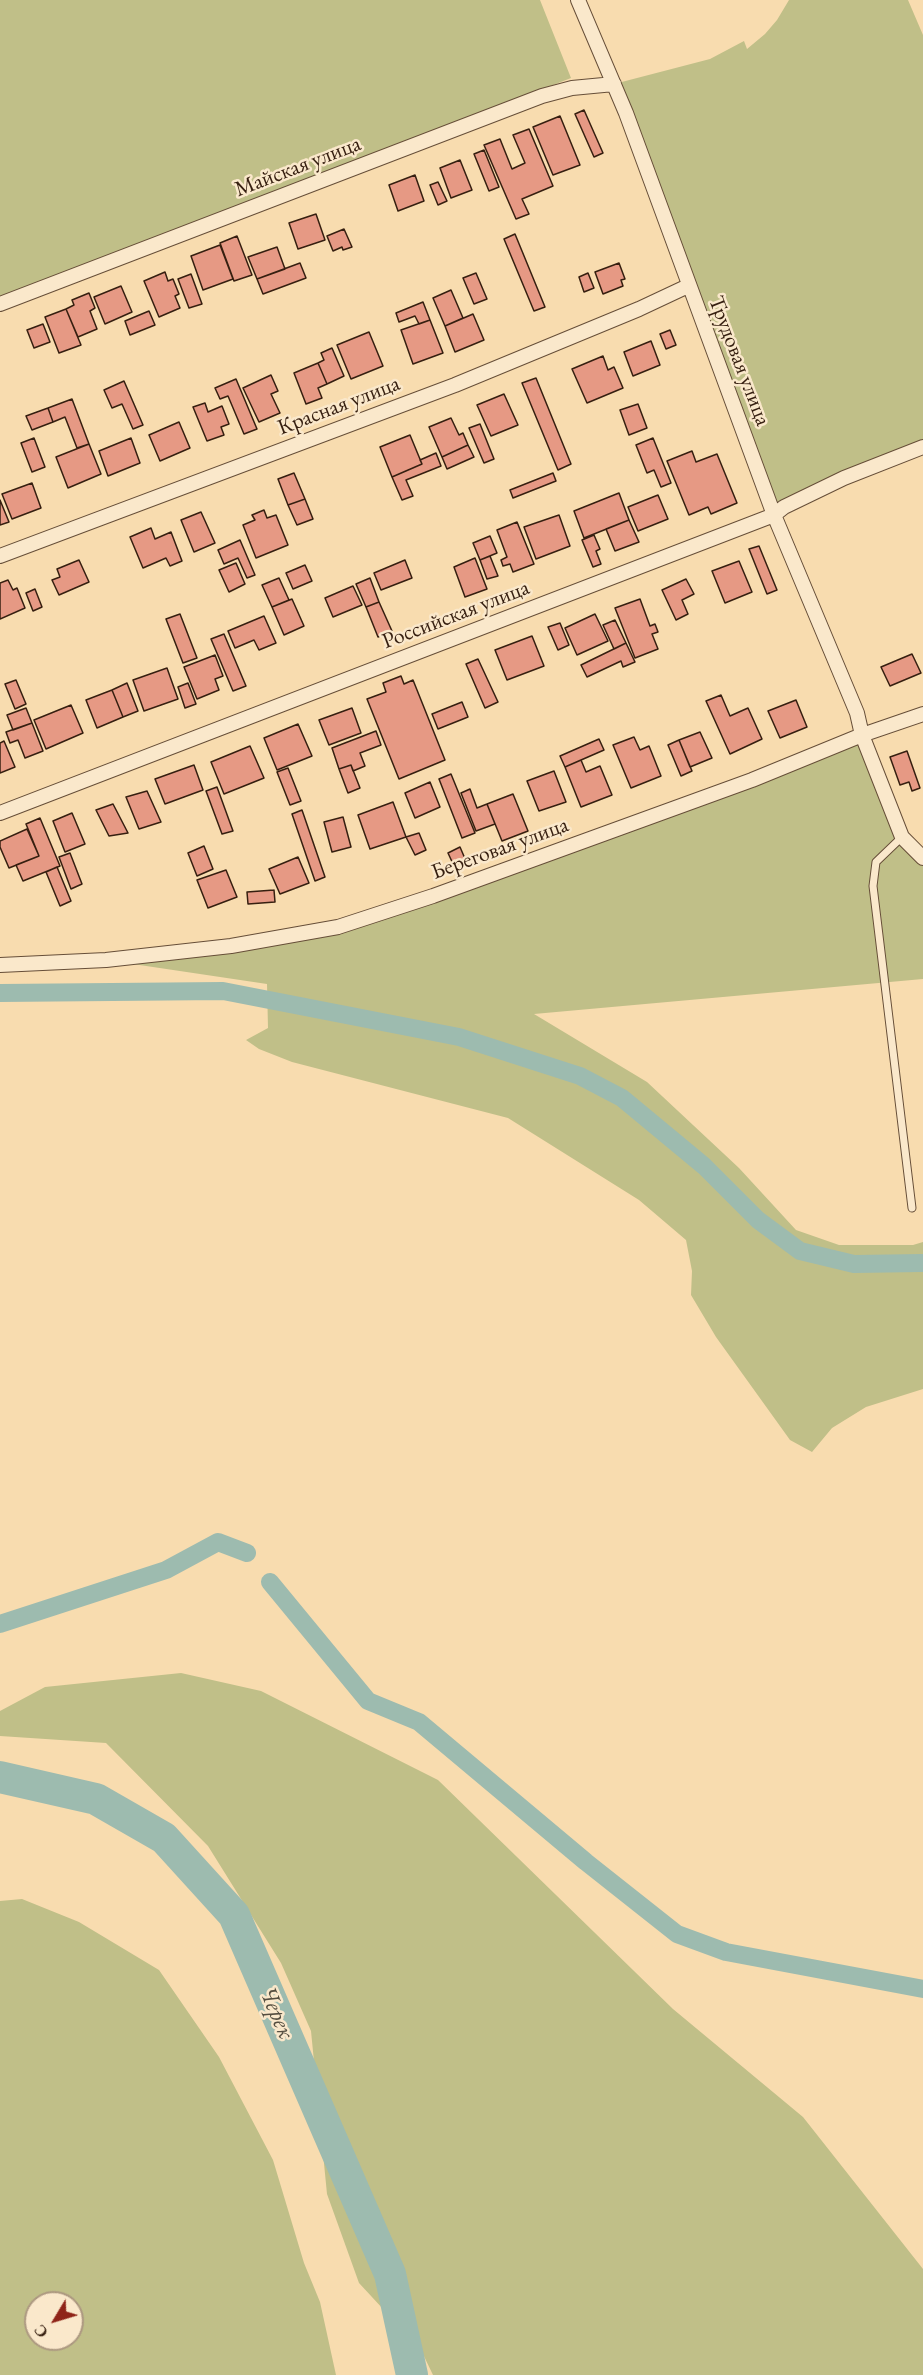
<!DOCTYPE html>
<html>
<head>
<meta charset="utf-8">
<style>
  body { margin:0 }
  #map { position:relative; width:923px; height:2375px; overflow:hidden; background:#f8dcaf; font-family:"EB Garamond",serif }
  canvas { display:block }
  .north { position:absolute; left:24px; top:2291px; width:60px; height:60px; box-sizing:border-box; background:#fae8cb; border:2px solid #ac9880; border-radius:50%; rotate:232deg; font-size:16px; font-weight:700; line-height:24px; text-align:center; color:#361f10 }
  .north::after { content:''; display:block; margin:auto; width:21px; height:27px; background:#8f2418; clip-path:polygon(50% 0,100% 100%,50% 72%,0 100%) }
</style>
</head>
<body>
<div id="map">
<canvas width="923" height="2375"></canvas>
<div class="north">С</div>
</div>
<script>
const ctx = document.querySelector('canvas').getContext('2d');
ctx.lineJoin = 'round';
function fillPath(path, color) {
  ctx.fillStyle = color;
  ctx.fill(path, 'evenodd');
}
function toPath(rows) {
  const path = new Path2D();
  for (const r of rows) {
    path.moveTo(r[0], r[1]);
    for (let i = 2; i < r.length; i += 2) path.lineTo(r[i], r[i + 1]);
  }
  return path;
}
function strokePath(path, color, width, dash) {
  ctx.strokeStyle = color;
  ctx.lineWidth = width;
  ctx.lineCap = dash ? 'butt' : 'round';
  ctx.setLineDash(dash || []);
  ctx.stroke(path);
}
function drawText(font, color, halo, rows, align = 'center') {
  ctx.font = font + ' "EB Garamond",serif';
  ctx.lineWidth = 5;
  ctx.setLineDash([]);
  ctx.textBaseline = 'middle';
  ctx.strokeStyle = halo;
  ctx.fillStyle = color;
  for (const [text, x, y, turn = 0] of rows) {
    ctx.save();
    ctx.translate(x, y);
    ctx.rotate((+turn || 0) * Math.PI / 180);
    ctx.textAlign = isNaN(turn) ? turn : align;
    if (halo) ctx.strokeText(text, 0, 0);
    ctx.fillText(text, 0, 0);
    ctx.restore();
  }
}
const green = toPath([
  [0,0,540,0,571,78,0,302],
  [789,0,908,0,923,35,923,447,774,515,614,84,710,59,744,41,747,49,765,34,777,20],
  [862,735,902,837,923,858,923,979,534,1014,647,1082,739,1168,796,1230,839,1245,913,1245,923,1242,923,1389,866,1407,832,1428,812,1452,790,1440,716,1337,691,1295,692,1271,686,1240,639,1200,508,1118,292,1062,259,1049,246,1040,268,1028,267,984,106,960,338,927],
  [181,1673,261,1691,438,1780,673,2009,803,2117,923,2269,923,2375,433,2375,421,2350,359,2283,327,2194,311,2031,281,1963,208,1846,106,1743,0,1736,0,1711,45,1687],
  [22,1899,79,1922,159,1970,219,2057,273,2160,304,2263,320,2302,336,2375,0,2375,0,1901],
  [36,2303,72,2303,72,2339,36,2339]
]);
const canal = toPath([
  [0,993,223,991,459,1037,580,1076,622,1098,704,1166,758,1220,800,1251,854,1264,923,1263],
  [270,1582,368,1701,419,1722,586,1862,677,1934,726,1952,923,1989],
  [0,1624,166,1570,218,1542,247,1553]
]);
const river = toPath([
  [0,1777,96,1799,164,1838,234,1915,390,2274,412,2375]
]);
const building = toPath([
  [584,110,603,153,594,157,575,114,584,110],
  [560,116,580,165,553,175,533,127,560,116],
  [529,129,553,186,522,199,529,214,516,219,484,145,500,139,512,169,525,163,513,135,529,129],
  [484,150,499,187,489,191,474,154,484,150],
  [460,160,472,190,451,198,440,168,460,160],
  [415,175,424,201,398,211,389,185,415,175],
  [438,182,447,201,438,205,430,185,438,182],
  [316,214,325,240,298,249,289,223,316,214],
  [344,229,352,247,343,250,342,247,333,251,327,236,344,229],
  [515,234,545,307,534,311,504,239,515,234],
  [237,236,252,275,234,281,220,243,237,236],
  [220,245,233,279,203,290,191,256,220,245],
  [277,247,285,269,257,279,248,257,277,247],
  [300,263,306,278,263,294,257,279,300,263],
  [619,263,625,279,621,280,623,286,603,294,595,272,619,263],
  [165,272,168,281,173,279,179,294,175,296,180,308,159,317,144,281,165,272],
  [476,273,487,299,474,304,463,278,476,273],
  [588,273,594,288,584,292,579,277,588,273],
  [191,274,202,304,189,308,178,279,191,274],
  [121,286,132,312,105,324,94,297,121,286],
  [451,290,463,318,445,326,433,298,451,290],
  [89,293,95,308,90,311,97,329,78,337,66,309,74,305,72,300,89,293],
  [423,302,430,320,419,324,415,316,399,322,396,313,423,302],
  [66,309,81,345,59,353,45,317,66,309],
  [149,311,155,325,130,335,125,321,149,311],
  [473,314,484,340,455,352,445,326,473,314],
  [430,320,443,353,413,364,401,330,430,320],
  [43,324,50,342,34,348,27,330,43,324],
  [670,330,676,345,666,349,660,334,670,330],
  [369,332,383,366,351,379,337,345,369,332],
  [651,341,660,365,633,376,624,352,651,341],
  [332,348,344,376,327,384,318,363,324,360,321,353,332,348],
  [603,356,608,370,614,367,623,388,587,403,572,369,603,356],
  [318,363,327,384,318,388,322,398,306,404,294,373,318,363],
  [271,375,278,391,271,394,280,413,259,422,243,388,271,375],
  [536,378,571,464,558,470,522,383,536,378],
  [236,379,257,429,244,434,228,396,220,399,215,388,236,379],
  [124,381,143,425,133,429,122,404,112,408,104,390,124,381],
  [504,394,518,425,491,436,477,405,504,394],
  [72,399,89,444,77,448,65,417,53,422,48,408,72,399],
  [205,403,208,412,222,406,229,424,221,427,224,435,207,441,193,407,205,403],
  [638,404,647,428,629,435,620,410,638,404],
  [48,408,53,422,32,430,26,416,48,408],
  [451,418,459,435,463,433,468,445,442,457,429,427,451,418],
  [179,422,190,448,160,461,149,435,179,422],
  [480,424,494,459,484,463,469,428,480,424],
  [410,435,422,464,392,477,380,447,410,435],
  [34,438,45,467,32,472,21,443,34,438],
  [131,438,140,463,108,476,99,451,131,438],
  [653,438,671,483,661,487,654,470,647,473,636,445,653,438],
  [89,444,101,474,68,488,56,457,89,444],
  [468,445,474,457,447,469,442,457,468,445],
  [692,451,696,462,717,454,737,503,711,514,708,507,689,515,667,461,692,451],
  [436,453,441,466,406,480,413,496,402,500,392,477,422,464,420,460,436,453],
  [294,473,305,499,288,505,278,479,294,473],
  [553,473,556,481,513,498,510,490,553,473],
  [32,483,41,508,12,519,2,494,32,483],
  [619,493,629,520,584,538,574,511,619,493],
  [658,495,668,519,638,531,628,507,658,495],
  [305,499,313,519,297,525,288,505,305,499],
  [0,500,9,522,0,525,0,500],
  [264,510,267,518,276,515,288,545,256,558,243,525,255,520,252,515,264,510],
  [201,512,215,543,194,552,181,520,201,512],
  [559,515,570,546,536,559,524,527,559,515],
  [629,520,639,542,615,551,606,529,629,520],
  [517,522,534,564,513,572,510,564,503,566,501,560,507,557,497,530,517,522],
  [151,528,155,539,171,532,182,561,170,566,166,558,143,568,130,537,151,528],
  [594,535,600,549,596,551,601,564,593,567,582,540,594,535],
  [490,536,497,553,480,560,473,543,490,536],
  [240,540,255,575,247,578,238,558,224,564,218,550,240,540],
  [759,546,777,590,767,594,749,549,759,546],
  [490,556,498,576,487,579,480,560,490,556],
  [475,558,487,589,465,597,454,567,475,558],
  [79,560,89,582,59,595,52,580,60,577,57,569,79,560],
  [405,560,412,578,381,590,374,573,405,560],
  [739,561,752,592,725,603,712,571,739,561],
  [236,563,245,584,229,592,219,570,236,563],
  [305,565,312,581,293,589,286,573,305,565],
  [279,578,289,600,272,607,262,585,279,578],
  [370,578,379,602,366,607,356,584,370,578],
  [686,579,694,594,682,600,688,614,676,620,662,590,686,579],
  [8,580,13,590,17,588,25,608,0,619,0,583,8,580],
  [353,586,362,605,333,617,325,598,353,586],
  [35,589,42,607,33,611,26,593,35,589],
  [292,599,304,626,284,635,272,607,292,599],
  [640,599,650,626,655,624,658,632,652,634,658,649,635,658,615,608,640,599],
  [379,602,392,631,378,637,366,607,379,602],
  [180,614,197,658,183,663,166,619,180,614],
  [595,614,608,641,577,655,565,628,595,614],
  [264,616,276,643,259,650,254,640,235,648,228,631,264,616],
  [615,620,626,643,614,649,603,625,615,620],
  [560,623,569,645,558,650,548,627,560,623],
  [224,634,246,686,233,691,211,639,224,634],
  [532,636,544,666,507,680,495,650,532,636],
  [626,643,635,662,623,667,621,661,587,677,581,665,626,643],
  [912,654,921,673,890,686,881,667,912,654],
  [215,655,223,676,215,679,219,690,197,699,184,667,215,655],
  [478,659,498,702,485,708,466,664,478,659],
  [167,668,178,699,144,711,133,680,167,668],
  [401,676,404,684,413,680,445,760,399,779,367,699,386,692,383,683,401,676],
  [16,680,26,704,15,709,5,684,16,680],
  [127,683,138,711,123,717,112,690,127,683],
  [188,683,196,704,185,708,178,687,188,683],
  [112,690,123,717,97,728,86,700,112,690],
  [721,695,730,716,748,708,762,739,730,754,706,701,721,695],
  [796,700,807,727,780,738,768,711,796,700],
  [462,702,468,717,438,729,432,714,462,702],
  [71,705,83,733,46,749,34,720,71,705],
  [26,708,32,723,13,730,7,715,26,708],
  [352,708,361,733,329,745,319,720,352,708],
  [32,723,43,751,25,758,18,740,10,743,6,732,32,723],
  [298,724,312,756,277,770,264,738,298,724],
  [376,731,381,745,360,753,365,766,353,771,351,765,339,769,332,748,376,731],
  [700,732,712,758,690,767,679,740,700,732],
  [634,737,640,750,649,746,661,776,631,788,613,745,634,737],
  [599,739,604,750,565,767,560,756,599,739],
  [679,740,692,771,681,776,668,745,679,740],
  [4,741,15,767,0,773,0,743,4,741],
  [250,746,264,778,224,794,211,762,250,746],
  [907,751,920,788,912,791,909,782,900,785,890,757,907,751],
  [581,760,586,772,600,766,612,795,581,807,565,767,581,760],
  [194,765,203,790,165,804,155,779,194,765],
  [351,765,360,788,348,793,339,769,351,765],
  [288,768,301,801,290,805,277,772,288,768],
  [554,771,566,802,539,811,527,781,554,771],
  [451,774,475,833,462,838,439,779,451,774],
  [430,782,440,807,415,818,405,793,430,782],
  [217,787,233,831,222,834,206,791,217,787],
  [470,789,477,808,487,804,495,824,476,831,461,793,470,789],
  [147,791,161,822,139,829,126,797,147,791],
  [513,794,528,831,502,841,487,804,513,794],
  [393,802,406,837,370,849,358,815,393,802],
  [113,804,128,833,109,836,96,810,113,804],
  [302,810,325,877,315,881,292,814,302,810],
  [72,813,85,844,65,852,53,821,72,813],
  [343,817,351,847,332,852,324,822,343,817],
  [40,818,60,866,23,881,16,865,39,856,26,824,40,818],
  [27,829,39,856,9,868,0,847,0,841,27,829],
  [419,833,426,850,415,855,406,837,419,833],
  [204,846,213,869,197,876,188,853,204,846],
  [460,847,466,861,454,866,448,853,460,847],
  [70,853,82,884,71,889,59,857,70,853],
  [298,857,309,883,280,894,269,869,298,857],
  [57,867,71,901,60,906,46,872,57,867],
  [226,870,237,897,208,908,197,880,226,870],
  [274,890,275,902,248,904,247,892,274,890]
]);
const service = toPath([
  [902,837,876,862,873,886,912,1208]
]);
const minor = toPath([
  [578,0,626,113,774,515,857,713,862,735,923,714],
  [0,304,542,96,572,88,614,84],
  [0,556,455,385,639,309,688,286],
  [0,813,774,515,784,507,844,478,923,447],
  [0,965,106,960,231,946,338,927,433,896,752,780,862,735,902,837,923,858]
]);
const streetNames = [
  ["Майская улица",298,167,-21],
  ["Трудовая улица",739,361,69],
  ["Красная улица",339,406,-21],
  ["Российская улица",456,615,-21],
  ["Береговая улица",500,849,-20]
];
const waterNames = [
  ["Черек",276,2013,67]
];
fillPath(green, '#c0bf88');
strokePath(canal, '#9dbbaf', 18);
strokePath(river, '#9dbbaf', 32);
fillPath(building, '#e69984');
strokePath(building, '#361f10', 1.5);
strokePath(service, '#664e38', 9);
strokePath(minor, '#664e38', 16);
strokePath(service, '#fae8cb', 7);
strokePath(minor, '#fae8cb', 14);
drawText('22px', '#361f10', '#fae8cb', streetNames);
drawText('italic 24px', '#554e40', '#fae8cb', waterNames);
</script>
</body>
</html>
